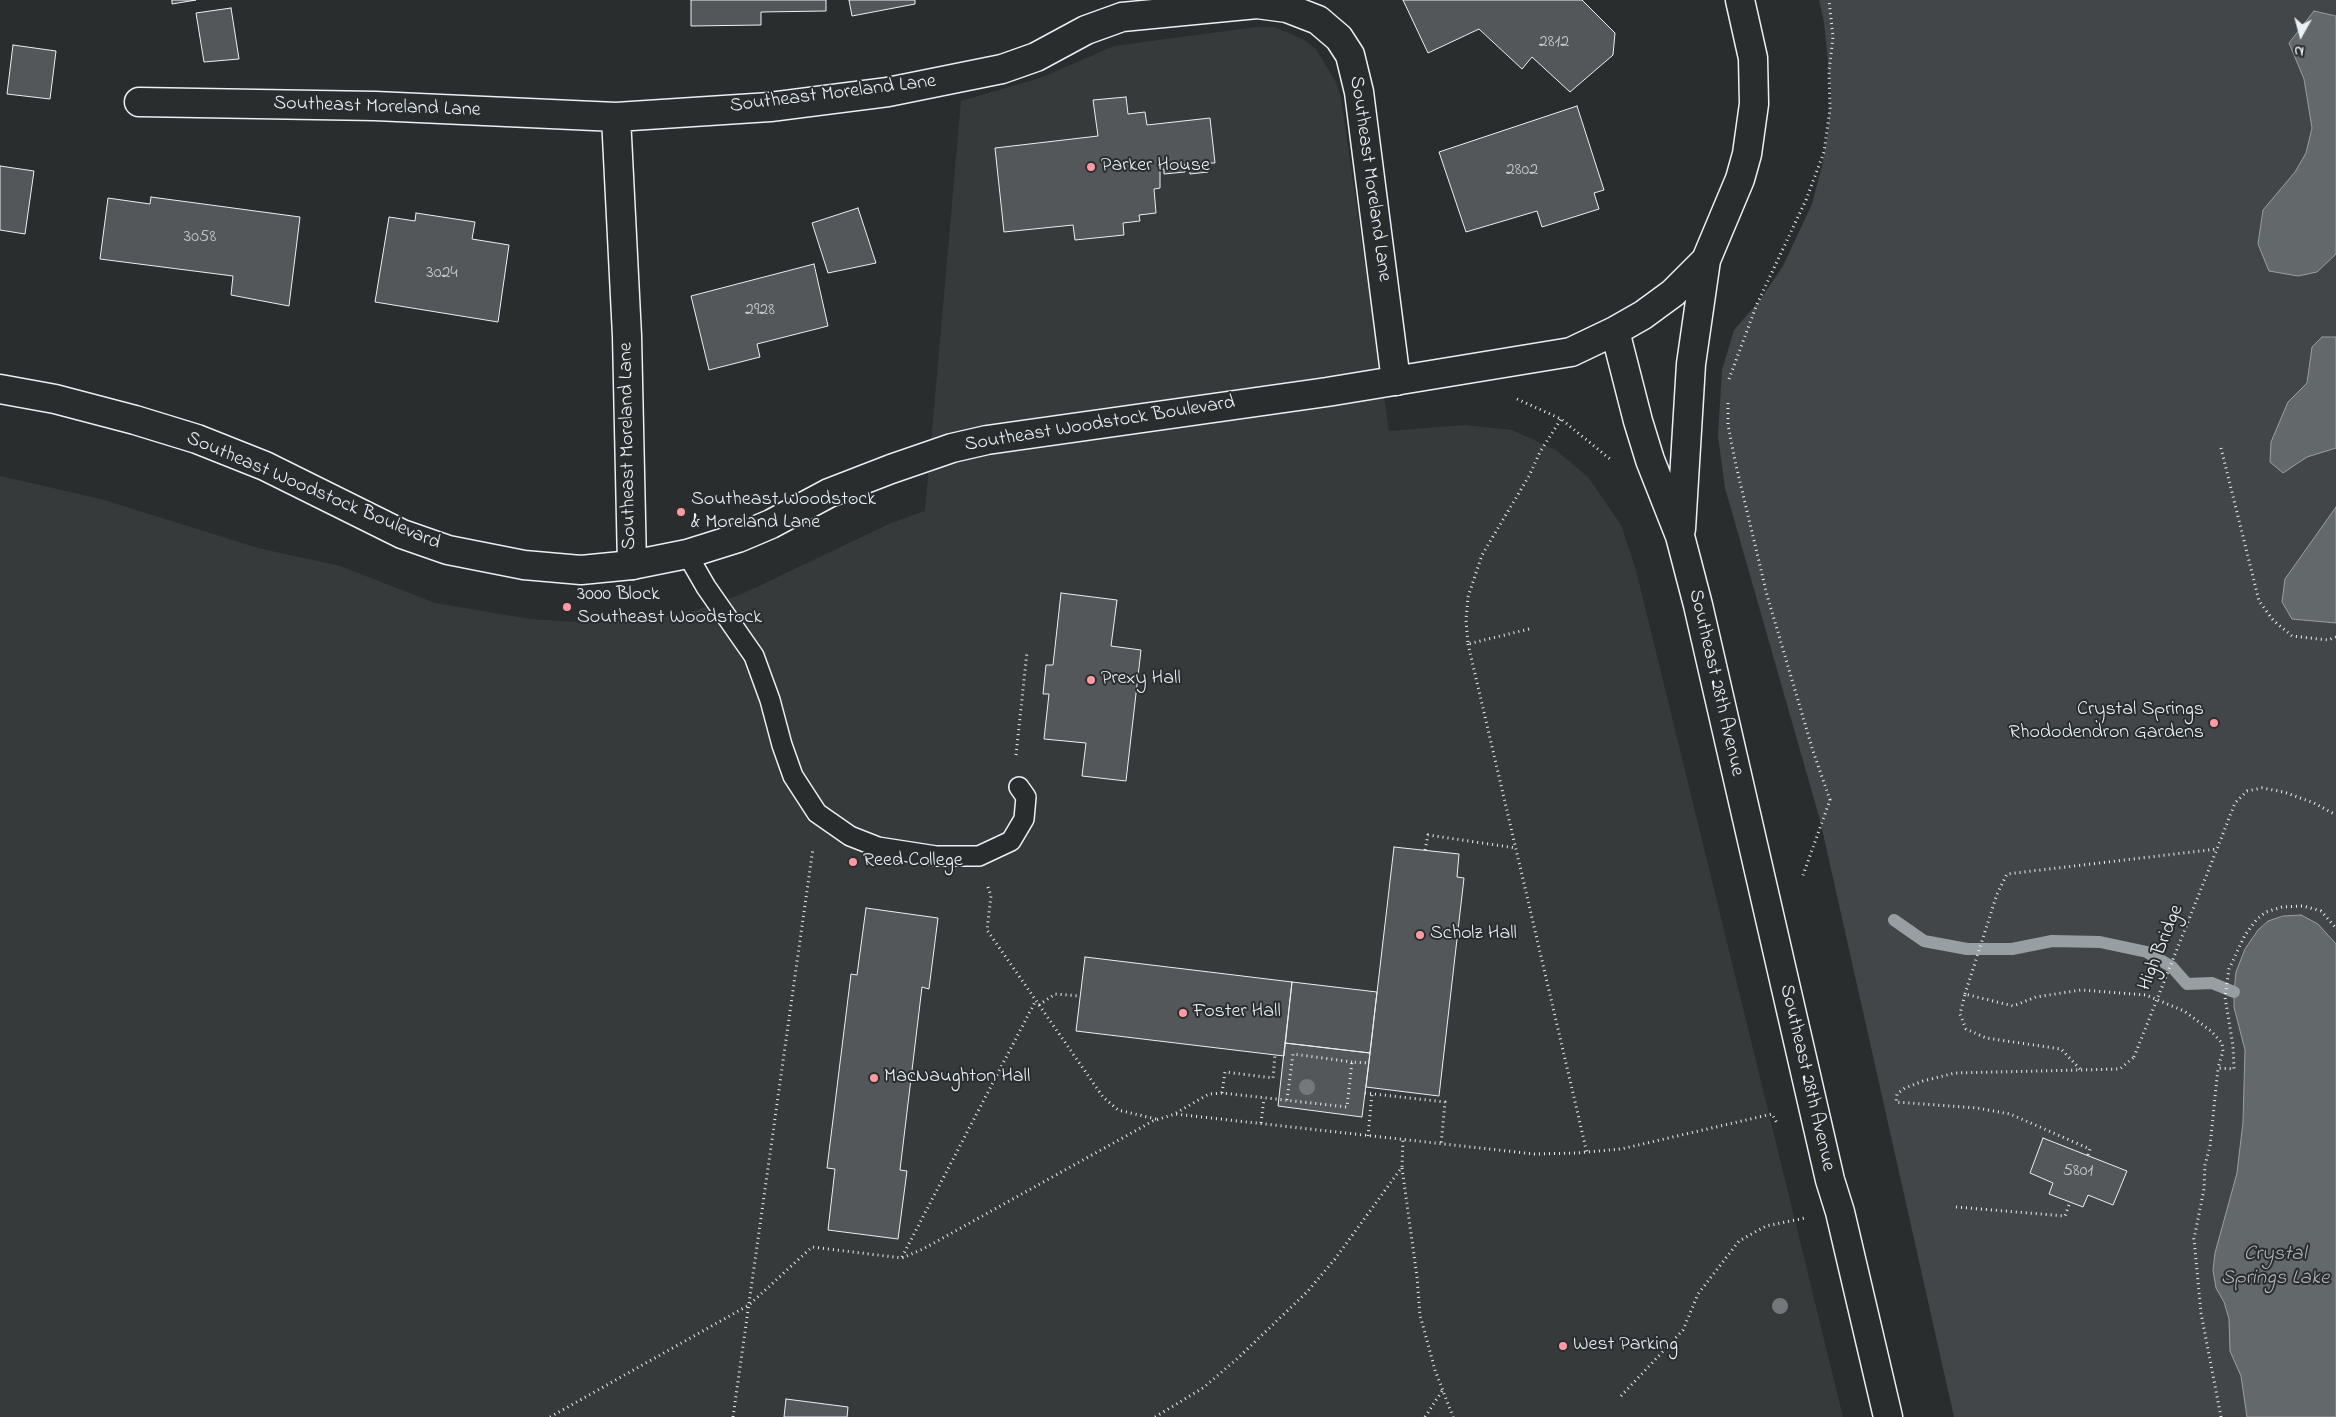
<!DOCTYPE html>
<html>
<head>
<meta charset="utf-8">
<style>
  body { margin:0 }
  #map { position:relative; width:2336px; height:1417px; overflow:hidden; background:#2a2d2e; font-family:"Indie Flower",sans-serif }
  canvas { display:block }
  .north { position:absolute; left:2276px; top:10px; width:50px; height:50px; -webkit-text-stroke:4px #2a2d2e; paint-order:stroke; rotate:187deg; font-size:14px; font-weight:700; line-height:20px; text-align:center; color:#e8f1f8 }
  .north::after { content:''; display:block; margin:auto; width:18px; height:22px; background:#e8f1f8; clip-path:polygon(50% 0,100% 100%,50% 72%,0 100%) }
</style>
</head>
<body>
<div id="map">
<canvas width="2336" height="1417"></canvas>
<div class="north">N</div>
</div>
<script>
const ctx = document.querySelector('canvas').getContext('2d');
ctx.lineJoin = 'round';
function fillPath(path, color) {
  ctx.fillStyle = color;
  ctx.fill(path, 'evenodd');
}
function toPath(rows) {
  const path = new Path2D();
  for (const r of rows) {
    path.moveTo(r[0], r[1]);
    for (let i = 2; i < r.length; i += 2) path.lineTo(r[i], r[i + 1]);
  }
  return path;
}
function strokePath(path, color, width, dash) {
  ctx.strokeStyle = color;
  ctx.lineWidth = width;
  ctx.lineCap = dash ? 'butt' : 'round';
  ctx.setLineDash(dash || []);
  ctx.stroke(path);
}
function drawText(font, color, halo, rows, align = 'center') {
  ctx.font = font + ' "Indie Flower",sans-serif';
  ctx.lineWidth = 4;
  ctx.setLineDash([]);
  ctx.textBaseline = 'middle';
  ctx.strokeStyle = halo;
  ctx.fillStyle = color;
  for (const [text, x, y, turn = 0] of rows) {
    ctx.save();
    ctx.translate(x, y);
    ctx.rotate((+turn || 0) * Math.PI / 180);
    ctx.textAlign = isNaN(turn) ? turn : align;
    if (halo) ctx.strokeText(text, 0, 0);
    ctx.fillText(text, 0, 0);
    ctx.restore();
  }
}
const built = toPath([
  [1256,27,1274,27,1303,39,1316,49,1336,82,1341,98,1389,431,1464,425,1512,430,1556,450,1588,477,1621,525,1636,570,1843,1417,0,1417,0,476,101,499,258,548,340,566,435,603,530,619,593,623,655,618,697,610,742,594,891,523,925,511,961,101,1040,78,1114,46]
]);
const green = toPath([
  [1819,0,2336,0,2336,1417,1954,1417,1820,820,1725,488,1718,436,1722,370,1734,330,1760,300,1783,266,1812,204,1822,166,1828,132,1831,92,1824,22]
]);
const water = toPath([
  [2314,11,2336,16,2336,254,2317,272,2298,276,2269,271,2258,244,2263,210,2295,172,2306,153,2312,128,2304,79,2289,43,2314,11],
  [2322,337,2336,337,2336,448,2307,457,2283,473,2270,462,2271,442,2288,402,2307,383,2312,347,2322,337],
  [2336,507,2336,623,2292,619,2282,602,2285,579,2336,507],
  [2301,915,2318,924,2336,944,2336,1417,2247,1417,2241,1376,2230,1351,2229,1319,2224,1302,2216,1288,2213,1270,2215,1253,2237,1173,2243,1122,2245,1050,2234,1007,2234,992,2236,972,2245,949,2258,930,2268,921,2283,916,2301,915]
]);
const stream = toPath([
  [1894,920,1924,941,1967,949,2012,949,2052,941,2100,942,2147,952,2172,967,2187,984,2212,983,2234,992]
]);
const building = toPath([
  [172,0,196,0,172,4,172,0],
  [691,0,826,0,826,11,761,12,761,25,691,26,691,0],
  [849,0,915,0,915,4,852,16,849,0],
  [1403,0,1582,0,1615,33,1613,55,1570,92,1532,57,1522,69,1479,29,1428,53,1403,0],
  [231,8,239,59,204,62,196,13,231,8],
  [13,45,56,51,50,99,7,94,13,45],
  [1126,97,1128,114,1145,112,1147,125,1210,118,1215,163,1207,163,1208,172,1190,174,1189,164,1184,165,1185,172,1164,174,1164,169,1160,170,1160,188,1154,189,1156,213,1139,215,1140,221,1123,223,1124,235,1075,240,1073,225,1004,232,995,148,1098,136,1093,100,1126,97],
  [1577,106,1604,190,1594,193,1599,209,1542,227,1537,211,1466,232,1439,152,1577,106],
  [0,166,34,171,25,234,0,230,0,166],
  [151,197,300,217,289,306,231,295,233,276,100,259,108,198,150,204,151,197],
  [858,208,876,263,828,273,812,223,858,208],
  [416,213,475,222,472,239,509,245,498,322,375,302,389,217,415,221,416,213],
  [814,264,828,326,757,344,760,357,709,370,691,296,814,264],
  [1061,593,1117,600,1111,646,1141,650,1126,781,1082,776,1086,743,1044,739,1049,694,1043,694,1046,665,1053,665,1061,593],
  [1394,847,1459,854,1457,877,1464,878,1439,1096,1366,1087,1394,847],
  [866,908,938,918,929,989,922,987,900,1170,907,1171,898,1239,828,1230,835,1169,827,1168,851,974,857,975,866,908],
  [1085,957,1292,982,1284,1056,1076,1031,1085,957],
  [1292,982,1377,992,1370,1053,1285,1043,1292,982],
  [1285,1043,1370,1053,1362,1117,1278,1106,1285,1043],
  [2043,1138,2127,1171,2113,1205,2088,1195,2083,1207,2049,1194,2053,1183,2030,1173,2043,1138],
  [786,1399,848,1407,847,1417,784,1417,786,1399]
]);
const path = toPath([
  [1729,379,1757,304,1806,200,1824,152,1830,109,1829,71,1833,37,1829,0],
  [1517,399,1561,419,1610,459],
  [1728,403,1728,425,1735,461,1767,595,1813,751,1830,800,1802,878],
  [2221,448,2259,601,2273,620,2292,636,2328,640,2336,637],
  [1529,629,1468,644,1466,620,1468,597,1482,555,1529,476,1540,452,1561,419],
  [1468,644,1587,1153],
  [1016,755,1027,652],
  [1425,850,1428,835,1516,848],
  [988,887,991,896,987,930,1103,1097,1118,1110,1156,1119],
  [1965,994,1997,894,2007,874,2217,849,2235,803,2247,791,2262,788,2284,792,2314,803,2336,815],
  [1039,1005,1055,994,1080,996],
  [2080,1069,2061,1049,1986,1038,1966,1029,1960,1014,1965,994,2013,1006,2036,997,2081,990,2146,995,2184,1011,2211,1031,2222,1043,2223,1051,2218,1068],
  [1222,1093,1225,1072,1273,1078,1275,1055],
  [1365,1093,1445,1102,1441,1145],
  [1287,1100,1293,1054,1352,1062],
  [1176,1113,1209,1094,1222,1093,1347,1107,1352,1062,1369,1063],
  [1261,1123,1264,1098],
  [1368,1136,1372,1093],
  [2088,1155,2090,1149,2010,1114,1977,1108,1896,1102,1897,1094,1905,1088,1923,1081,1955,1073,2120,1069,2134,1057],
  [1402,1168,1417,1277,1420,1315,1435,1370,1453,1417],
  [1956,1207,2065,1216,2070,1202],
  [902,1257,1036,1000],
  [1621,1396,1683,1330,1698,1294,1739,1241,1766,1226,1805,1218],
  [550,1417,749,1305,812,1247,902,1258,923,1249,1153,1121,1175,1114,1534,1154,1576,1153,1621,1149,1772,1114,1778,1125],
  [733,1417,813,848],
  [1155,1417,1203,1388,1238,1358,1307,1292,1335,1259,1402,1167,1403,1140],
  [1425,1417,1442,1391],
  [2221,1417,2201,1313,2194,1239,2204,1189,2205,1165,2210,1146,2218,1068,2234,1069,2233,1046,2225,997,2229,969,2245,935,2257,919,2266,912,2282,907,2303,906,2321,911,2336,928]
]);
const lane = toPath([
  [687,554,706,587,754,656,770,700,782,745,793,776,817,813,850,836,878,847,936,856,979,856,1011,841,1024,819,1026,797,1019,787]
]);
const street = toPath([
  [139,102,375,106,616,117,770,107,888,92,1002,69,1036,57,1086,30,1122,17,1257,4,1287,8,1318,20,1339,38,1350,55,1359,92,1396,381],
  [616,117,627,336,632,565]
]);
const secondary = toPath([
  [1615,331,1638,421,1650,460,1680,536,1698,605,1830,1180,1840,1212,1888,1417],
  [0,389,55,399,135,420,197,439,265,466,402,534,448,550,524,565,581,570,632,565,687,554,738,538,771,524,829,493,891,469,952,448,987,440,1327,392,1571,352,1615,331,1643,315,1673,293,1706,260,1740,179,1747,154,1754,104,1753,58,1740,0],
  [1681,529,1691,364,1706,260]
]);
const pathBridge = toPath([
  [2134,1057,2217,849]
]);
const trees = [
  [1307,1087],
  [1780,1306]
];
const markers = [
  [1091,167,5,"#ff9aa2"],
  [681,512,5,"#ff9aa2"],
  [567,607,5,"#ff9aa2"],
  [1091,680,5,"#ff9aa2"],
  [2214,723,5,"#ff9aa2"],
  [853,862,5,"#ff9aa2"],
  [1420,935,5,"#ff9aa2"],
  [1183,1013,5,"#ff9aa2"],
  [874,1078,5,"#ff9aa2"],
  [1563,1346,5,"#ff9aa2"]
];
const numberNames = [
  ["2812",1554,43],
  ["2802",1522,171],
  ["3058",200,238],
  ["3024",442,274],
  ["2928",760,311],
  ["5801",2078,1172]
];
const streetNames = [
  ["Southeast Moreland Lane",833,95,-7],
  ["Southeast Moreland Lane",377,108,2],
  ["Southeast Moreland Lane",1369,179,82],
  ["Southeast Woodstock Boulevard",1100,425,-9],
  ["Southeast Moreland Lane",629,446,-91],
  ["Southeast Woodstock Boulevard",313,492,23],
  ["Southeast 28th Avenue",1715,683,77],
  ["High Bridge",2162,948,-68],
  ["Southeast 28th Avenue",1806,1078,77]
];
const poiNames = [
  ["Parker House",1101,167],
  ["Southeast Woodstock",691,501],
  ["& Moreland Lane",691,524],
  ["3000 Block",577,596],
  ["Southeast Woodstock",577,619],
  ["Prexy Hall",1101,680],
  ["Crystal Springs",2204,711,"right"],
  ["Rhododendron Gardens",2204,734,"right"],
  ["Reed College",863,862],
  ["Scholz Hall",1430,935],
  ["Foster Hall",1193,1013],
  ["MacNaughton Hall",884,1078],
  ["West Parking",1573,1346]
];
const waterNames = [
  ["Crystal",2275,1256],
  ["Springs Lake",2275,1280]
];
fillPath(built, '#363a3b');
fillPath(green, '#424648');
fillPath(water, '#63686b');
strokePath(water, '#989fa3', 1);
strokePath(stream, '#989fa3', 12);
fillPath(building, '#535759');
strokePath(building, '#e8f1f8', 1);
strokePath(lane, '#e8f1f8', 22);
strokePath(street, '#e8f1f8', 31);
strokePath(secondary, '#e8f1f8', 31);
strokePath(path, '#e8f1f8', 3, [1, 4]);
strokePath(lane, '#2a2d2e', 19);
strokePath(street, '#2a2d2e', 28);
strokePath(secondary, '#2a2d2e', 28);
strokePath(pathBridge, '#e8f1f8', 3, [1, 4]);
ctx.fillStyle = '#73787b';
for (const [x, y] of trees) {
  ctx.beginPath();
  ctx.arc(x, y, 8, 0, 2 * Math.PI);
  ctx.fill();
}
for (const [x, y, r, color] of markers) {
  const dot = new Path2D();
  dot.arc(x, y, r, 0, 2 * Math.PI);
  ctx.fillStyle = color;
  ctx.fill(dot);
  strokePath(dot, '#2a2d2e', 2);
}
drawText('18px', '#c3cad0', null, numberNames);
drawText('20px', '#e8f1f8', '#2a2d2e', streetNames);
drawText('20px', '#e8f1f8', '#2a2d2e', poiNames, 'left');
drawText('italic 21px', '#acb3b9', '#2a2d2e', waterNames);
</script>
</body>
</html>
